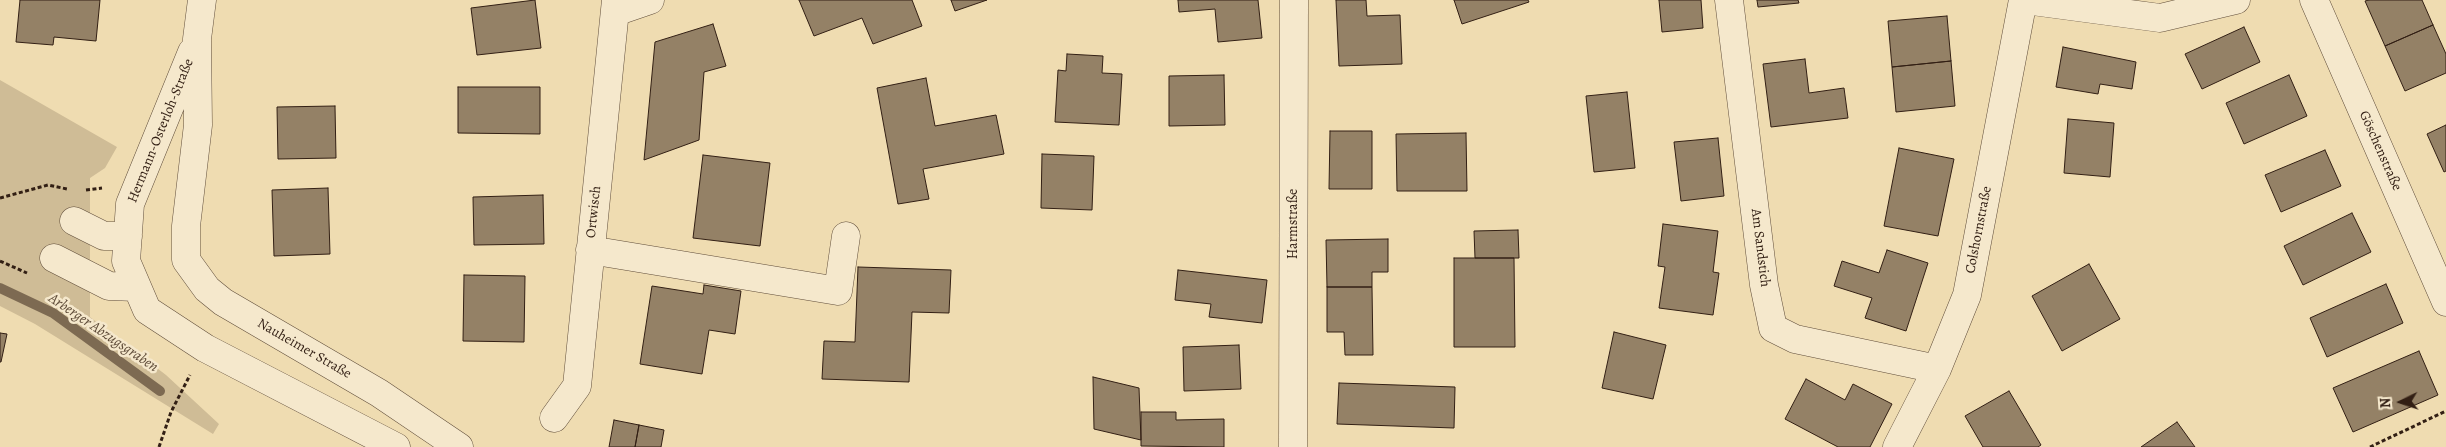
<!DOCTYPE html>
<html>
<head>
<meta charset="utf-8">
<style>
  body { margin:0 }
  #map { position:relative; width:2446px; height:447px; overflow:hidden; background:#efdcb1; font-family:Alegreya,serif }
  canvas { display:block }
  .north { position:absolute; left:2376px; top:377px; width:50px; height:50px; -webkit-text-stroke:4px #f5e8cc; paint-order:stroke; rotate:266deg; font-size:14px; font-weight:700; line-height:20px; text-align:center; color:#321f14 }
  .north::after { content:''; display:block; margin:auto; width:18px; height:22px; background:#321f14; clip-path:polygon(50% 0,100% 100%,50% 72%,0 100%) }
</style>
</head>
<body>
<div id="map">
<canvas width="2446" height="447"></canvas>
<div class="north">N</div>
</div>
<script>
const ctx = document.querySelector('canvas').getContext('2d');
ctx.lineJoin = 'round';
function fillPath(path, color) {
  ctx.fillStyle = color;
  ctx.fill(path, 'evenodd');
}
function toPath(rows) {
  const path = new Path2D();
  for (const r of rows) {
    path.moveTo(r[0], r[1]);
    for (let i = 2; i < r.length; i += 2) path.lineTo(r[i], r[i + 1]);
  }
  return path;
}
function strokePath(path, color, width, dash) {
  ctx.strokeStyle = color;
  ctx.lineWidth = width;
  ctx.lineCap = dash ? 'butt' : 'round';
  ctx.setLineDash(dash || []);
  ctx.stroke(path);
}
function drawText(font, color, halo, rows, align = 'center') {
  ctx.font = font + ' Alegreya,serif';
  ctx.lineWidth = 5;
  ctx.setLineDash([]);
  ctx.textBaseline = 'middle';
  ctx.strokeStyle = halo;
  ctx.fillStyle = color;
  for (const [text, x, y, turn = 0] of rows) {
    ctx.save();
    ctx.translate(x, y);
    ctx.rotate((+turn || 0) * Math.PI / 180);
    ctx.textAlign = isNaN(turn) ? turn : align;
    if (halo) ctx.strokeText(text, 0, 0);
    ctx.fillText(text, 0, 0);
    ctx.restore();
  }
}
const green = toPath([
  [0,80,117,147,105,168,90,178,90,317,166,375,219,424,213,434,35,324,0,306]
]);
const stream = toPath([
  [0,288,53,313,160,391]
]);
const building = toPath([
  [20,0,100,0,96,41,54,37,53,45,16,42,20,0],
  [535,0,541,48,477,55,471,8,535,0],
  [799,0,912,0,922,26,873,44,862,18,814,36,799,0],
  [951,0,987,0,955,11,951,0],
  [1178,0,1258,0,1262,38,1218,42,1215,9,1179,12,1178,0],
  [1336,0,1366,0,1367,16,1400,15,1402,64,1339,66,1336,0],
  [1454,0,1528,0,1529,2,1462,24,1454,0],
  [1659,0,1701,0,1703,28,1662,32,1659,0],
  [1757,0,1798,0,1799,3,1758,7,1757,0],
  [2369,0,2422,0,2433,25,2385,46,2365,1,2369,0],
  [1947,16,1951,61,1892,67,1888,21,1947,16],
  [713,24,726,66,704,72,699,140,644,160,655,42,713,24],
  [2433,25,2446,54,2446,73,2405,91,2385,46,2433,25],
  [2244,27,2260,62,2202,89,2185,54,2244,27],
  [2063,47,2136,62,2132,89,2100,84,2098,94,2056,87,2063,47],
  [1067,54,1103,56,1102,73,1122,74,1119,125,1055,122,1058,70,1066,71,1067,54],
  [1805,59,1809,93,1844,88,1848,118,1771,127,1763,64,1805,59],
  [1951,61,1955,106,1896,112,1892,67,1951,61],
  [1224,75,1225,125,1169,126,1169,76,1224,75],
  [2289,75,2307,116,2244,144,2226,103,2289,75],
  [926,78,935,126,996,115,1004,154,923,169,929,199,898,204,877,88,926,78],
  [458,87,540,87,540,134,458,133,458,87],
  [1627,92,1635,168,1594,172,1586,96,1627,92],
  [335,106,336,158,278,159,277,107,335,106],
  [2068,119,2114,123,2110,177,2064,173,2068,119],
  [2446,125,2446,171,2444,172,2427,134,2446,125],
  [1330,131,1372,131,1372,189,1329,189,1330,131],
  [1466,133,1467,191,1397,191,1396,134,1466,133],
  [1718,138,1724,196,1681,201,1674,142,1718,138],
  [1899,148,1954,159,1938,236,1884,226,1899,148],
  [2325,150,2341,186,2281,212,2265,175,2325,150],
  [1042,154,1094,156,1092,210,1041,208,1042,154],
  [703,155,770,163,760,246,693,238,703,155],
  [328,188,330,254,274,256,272,190,328,188],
  [543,195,544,244,474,245,473,197,543,195],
  [2352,213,2371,252,2303,285,2284,246,2352,213],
  [1663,224,1718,231,1713,272,1719,273,1713,315,1659,308,1665,267,1658,266,1663,224],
  [1518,230,1519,258,1475,258,1474,231,1518,230],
  [1388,239,1388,272,1372,272,1372,287,1327,287,1326,240,1388,239],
  [1887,250,1928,263,1906,331,1865,318,1872,298,1834,286,1842,261,1879,273,1887,250],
  [1454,258,1514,258,1515,347,1454,347,1454,258],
  [2089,264,2120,319,2062,351,2032,296,2089,264],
  [858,267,951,270,949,313,912,312,909,382,822,379,824,341,855,342,858,267],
  [1178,270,1267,280,1262,323,1209,317,1211,304,1175,300,1178,270],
  [464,275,525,276,524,342,463,341,464,275],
  [2386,284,2403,323,2327,357,2310,318,2386,284],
  [704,285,741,291,735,334,709,330,702,374,640,364,652,286,703,294,704,285],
  [1327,287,1372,287,1373,355,1345,355,1344,332,1327,332,1327,287],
  [1614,332,1666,345,1653,399,1602,388,1614,332],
  [0,333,7,334,1,362,0,362,0,333],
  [1239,345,1241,389,1184,391,1183,347,1239,345],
  [2419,351,2438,395,2353,432,2333,388,2419,351],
  [1093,377,1139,388,1141,440,1094,429,1093,377],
  [1806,379,1845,400,1853,384,1892,404,1870,447,1838,447,1785,419,1806,379],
  [1339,383,1455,387,1454,428,1337,424,1339,383],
  [2009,391,2041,445,2038,447,1983,447,1965,416,2009,391],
  [1141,412,1176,412,1176,420,1224,419,1224,447,1141,446,1141,412],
  [614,420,639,425,635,447,609,447,614,420],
  [2177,422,2195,447,2141,447,2177,422],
  [639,425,664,430,661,447,635,447,639,425]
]);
const path = toPath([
  [86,190,102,188],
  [0,198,48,185,67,189],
  [0,261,27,273],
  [159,447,171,412,190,375],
  [2370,447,2446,411]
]);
const minor = toPath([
  [202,0,197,39,198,125,186,226,186,260,207,289,223,302,379,393,459,447],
  [1729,0,1764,285,1773,328,1795,339,1937,369],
  [2025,0,2160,18,2236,0],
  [2314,0,2446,302],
  [615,12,650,0],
  [192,52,130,204,126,261,147,310,205,348,396,447],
  [74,221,104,236,128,236],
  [590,250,838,291,846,236],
  [54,258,109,286,137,287],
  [554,418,577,386,616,0],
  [1293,447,1294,0],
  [1897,447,1937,369,1967,295,2023,0]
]);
const streetNames = [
  ["Hermann-Osterloh-Straße",161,131,-68],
  ["Göschenstraße",2380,151,66],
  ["Ortwisch",594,212,-84],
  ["Harmstraße",1294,224,-90],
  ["Colshornstraße",1979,230,-79],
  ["Am Sandstich",1760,248,83],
  ["Nauheimer Straße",304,349,30]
];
const waterNames = [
  ["Arberger Abzugsgraben",103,333,34]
];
fillPath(green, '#cfbc96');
strokePath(stream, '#7d6a52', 10);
fillPath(building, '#948166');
strokePath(building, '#321f14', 1);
strokePath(minor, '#614e3b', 29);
strokePath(path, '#321f14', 3, [4, 2.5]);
strokePath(minor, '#f5e8cc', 28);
drawText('14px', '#321f14', '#f5e8cc', streetNames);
drawText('italic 15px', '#5e4b38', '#f5e8cc', waterNames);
</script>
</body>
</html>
